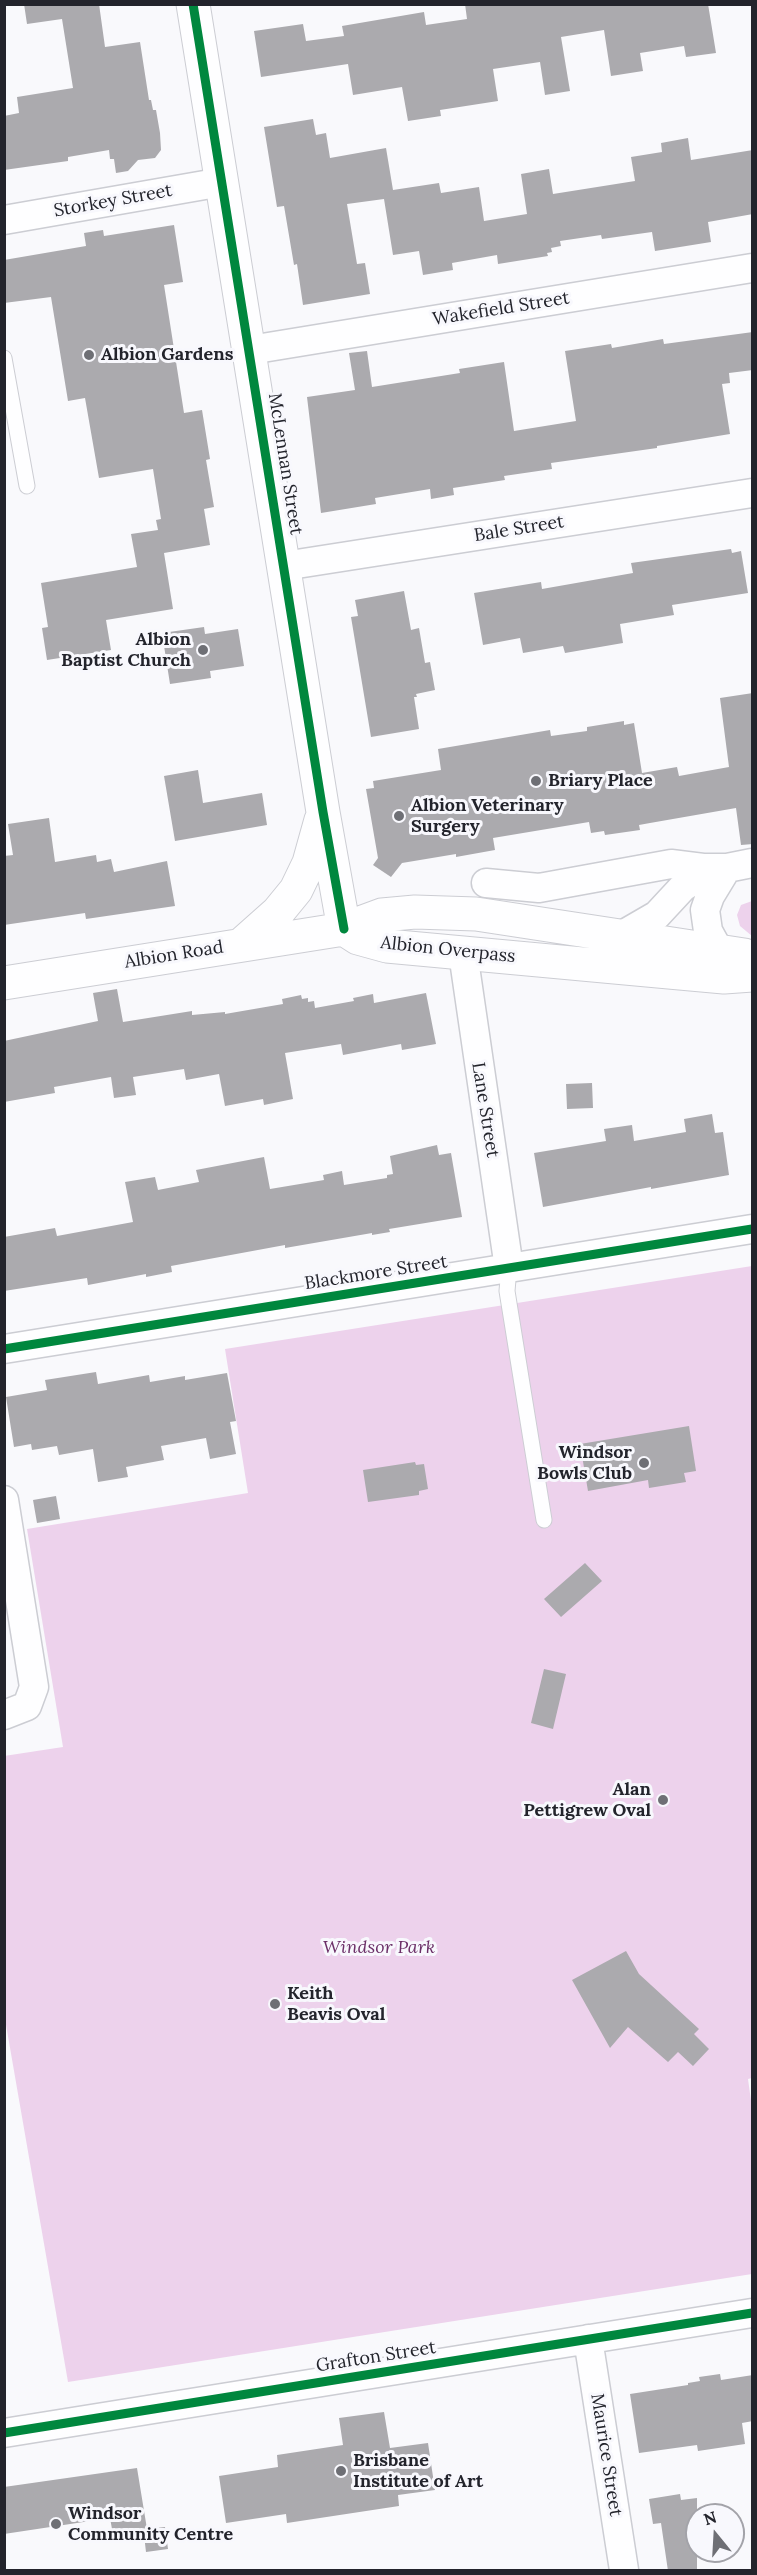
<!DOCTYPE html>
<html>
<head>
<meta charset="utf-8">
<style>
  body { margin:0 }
  #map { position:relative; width:757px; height:2575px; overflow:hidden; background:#f9f9fc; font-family:Lora,serif }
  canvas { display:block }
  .frame { position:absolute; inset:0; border:6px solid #23242c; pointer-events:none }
  .north { position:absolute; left:685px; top:2503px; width:60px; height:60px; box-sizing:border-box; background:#f8f8fd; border:2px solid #a3a3a9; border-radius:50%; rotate:342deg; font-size:16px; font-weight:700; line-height:24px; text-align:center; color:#23242c }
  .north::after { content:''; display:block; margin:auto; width:21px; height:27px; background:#6e6f75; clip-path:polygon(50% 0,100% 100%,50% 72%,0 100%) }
</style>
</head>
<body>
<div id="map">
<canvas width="757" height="2575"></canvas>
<div class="frame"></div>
<div class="north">N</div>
</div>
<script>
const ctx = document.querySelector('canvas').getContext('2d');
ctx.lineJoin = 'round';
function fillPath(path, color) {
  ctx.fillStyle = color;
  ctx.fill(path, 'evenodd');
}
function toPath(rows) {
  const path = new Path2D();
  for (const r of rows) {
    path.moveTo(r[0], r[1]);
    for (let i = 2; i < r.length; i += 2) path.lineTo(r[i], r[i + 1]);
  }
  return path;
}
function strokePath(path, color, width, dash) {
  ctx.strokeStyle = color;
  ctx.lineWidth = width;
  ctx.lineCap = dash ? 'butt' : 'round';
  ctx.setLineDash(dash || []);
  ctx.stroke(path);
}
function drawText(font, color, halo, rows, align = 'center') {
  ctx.font = font + ' Lora,serif';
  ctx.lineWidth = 6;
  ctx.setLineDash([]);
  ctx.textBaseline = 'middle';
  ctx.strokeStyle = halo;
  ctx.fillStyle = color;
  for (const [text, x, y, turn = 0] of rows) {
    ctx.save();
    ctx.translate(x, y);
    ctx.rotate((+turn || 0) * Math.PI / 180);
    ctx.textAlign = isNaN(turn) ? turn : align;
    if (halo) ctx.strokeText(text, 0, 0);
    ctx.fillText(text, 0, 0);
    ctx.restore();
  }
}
const green = toPath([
  [752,901,752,936,740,926,737,915,741,905],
  [752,1266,752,2078,748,2079,752,2108,752,2274,68,2382,5,2019,4,1756,63,1747,27,1529,248,1493,225,1349]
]);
const building = toPath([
  [24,4,99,4,105,47,140,42,149,100,151,100,153,110,156,110,160,133,161,150,155,158,138,160,128,171,116,173,114,159,110,159,109,150,68,157,68,161,4,170,4,116,19,113,17,97,73,88,62,19,27,24],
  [465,4,708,4,716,53,686,57,684,46,640,53,643,71,611,76,604,30,561,37,570,91,545,95,540,62,493,69,498,101,440,110,441,116,408,121,402,87,353,95,348,64,261,77,254,31,303,24,306,41,344,36,342,26,424,12,426,25,467,19],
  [313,119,316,135,326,133,330,158,386,148,393,190,439,183,441,193,479,187,484,221,527,214,521,174,549,169,553,194,635,181,631,157,662,152,661,143,688,138,691,160,753,150,753,214,708,222,711,242,655,251,652,232,602,239,601,235,560,241,561,246,551,248,552,252,547,253,548,256,498,264,497,255,452,263,453,270,423,275,419,251,393,255,384,199,347,204,357,264,365,263,370,294,303,305,297,264,294,265,284,206,277,207,264,127],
  [174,225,183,282,164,285,184,413,202,410,210,459,206,460,214,507,204,509,210,545,164,553,173,609,106,620,111,650,47,660,42,628,48,627,41,583,137,567,131,534,158,530,156,520,161,519,153,469,99,478,85,398,68,401,51,297,4,303,4,260,86,246,84,233,103,230,104,236],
  [753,332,753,370,729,373,730,383,722,384,730,434,657,446,657,448,551,463,552,469,504,476,505,480,453,488,454,495,431,499,430,489,375,498,376,504,321,513,307,397,355,390,349,353,367,351,372,387,460,373,459,369,504,362,514,431,576,421,565,351,611,344,612,348,663,339,664,344],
  [731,549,732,553,741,551,748,593,672,605,674,615,620,624,623,643,565,653,563,646,523,653,520,638,483,645,474,593,541,582,542,589,633,573,631,563],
  [404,591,411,630,419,628,425,663,430,662,435,690,416,694,417,697,414,697,419,729,371,737,351,617,358,616,355,600],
  [204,627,205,634,238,629,244,666,210,671,211,678,170,684,162,633],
  [753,693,753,844,741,845,736,808,650,823,639,825,640,830,605,835,604,831,591,833,589,822,493,838,495,850,456,857,456,854,402,863,391,877,373,865,378,858,366,789,374,788,373,781,441,770,438,749,550,730,551,736,587,731,587,727,624,721,624,725,634,723,642,773,677,767,679,776,729,767,720,698],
  [198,770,203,803,262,793,267,825,175,841,164,776],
  [49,818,55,862,96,855,97,862,111,859,114,872,167,861,175,906,86,919,85,913,4,925,4,856,13,855,8,824],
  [117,989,123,1022,192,1011,192,1015,225,1012,225,1014,283,1004,282,999,301,995,302,999,308,998,308,1002,314,1001,315,1008,354,1001,353,998,373,994,374,1003,426,993,436,1044,402,1050,401,1044,343,1055,341,1044,285,1053,293,1099,264,1105,263,1099,225,1106,219,1074,186,1080,184,1069,133,1077,136,1095,114,1098,111,1077,54,1087,55,1093,4,1102,4,1041,98,1021,93,993],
  [592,1083,593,1108,567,1109,566,1084],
  [712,1114,715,1133,723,1132,729,1175,651,1189,651,1187,543,1207,534,1153,606,1141,604,1129,632,1125,634,1141,686,1132,684,1119],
  [437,1145,439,1155,451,1153,462,1217,389,1229,390,1232,372,1235,372,1233,285,1248,285,1245,171,1266,172,1272,146,1277,146,1274,88,1285,87,1278,4,1291,4,1237,55,1228,57,1236,133,1222,125,1182,155,1177,158,1190,199,1182,196,1170,264,1157,270,1189,324,1180,323,1175,342,1171,344,1185,387,1178,387,1175,393,1174,390,1156],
  [96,1372,98,1384,149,1375,150,1382,185,1376,185,1380,227,1373,236,1421,230,1422,236,1454,210,1459,206,1438,161,1446,164,1460,126,1467,128,1477,98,1482,93,1449,59,1455,57,1446,32,1450,31,1444,14,1447,6,1397,47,1390,45,1380],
  [689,1426,696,1471,684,1473,686,1482,649,1488,648,1480,588,1491,580,1444],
  [415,1462,416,1465,424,1464,428,1489,419,1491,419,1495,368,1502,363,1470],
  [56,1496,60,1519,37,1523,33,1500],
  [585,1563,602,1581,561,1617,544,1599],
  [544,1669,566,1674,553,1729,531,1723],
  [626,1951,639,1974,699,2029,694,2034,709,2049,693,2066,678,2052,668,2062,628,2027,610,2048,572,1980],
  [720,2374,721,2380,753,2375,753,2421,742,2423,745,2444,698,2451,697,2445,639,2453,630,2394,688,2385,688,2383,700,2381,699,2377],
  [384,2412,390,2448,428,2443,435,2490,398,2495,399,2506,287,2523,286,2514,226,2523,219,2476,278,2467,277,2455,343,2445,339,2418],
  [137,2468,147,2529,165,2527,168,2549,146,2552,144,2535,114,2540,110,2518,4,2534,4,2487],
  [680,2494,681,2500,697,2498,697,2571,668,2571,661,2523,653,2524,649,2499]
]);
const lane = toPath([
  [4,358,27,486],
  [509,1268,507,1291,544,1520]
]);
const street = toPath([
  [4,220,222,182],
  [250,350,752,268],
  [284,566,752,493],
  [486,883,539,888,671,864,703,868,727,868],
  [619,937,657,915,683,887,695,879,727,868,752,863],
  [719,951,708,931,705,910,710,896,727,868],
  [463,953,509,1268],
  [4,1349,752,1229],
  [4,1500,34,1687,27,1706,4,1715],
  [588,2339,624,2570],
  [4,2433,752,2313]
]);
const secondary = toPath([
  [193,4,323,812,344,929],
  [344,929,358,938,387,946,669,972,724,977,752,975],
  [242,944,278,912,296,890,309,863,321,820],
  [4,983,344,929,382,915,415,912,476,914,744,955,752,958]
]);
const cycleway = toPath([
  [193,4,323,812,344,929],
  [4,1349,752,1229],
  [4,2433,752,2313]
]);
const markers = [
  [89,355,6,"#6e6f75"],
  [203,650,6,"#6e6f75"],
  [536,781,6,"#6e6f75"],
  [399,816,6,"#6e6f75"],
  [644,1463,6,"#6e6f75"],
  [663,1800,6,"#6e6f75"],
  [275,2004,6,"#6e6f75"],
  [341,2471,6,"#6e6f75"],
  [56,2524,6,"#6e6f75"]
];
const streetNames = [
  ["Storkey Street",113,201,-10],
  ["Wakefield Street",501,309,-9],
  ["McLennan Street",285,464,81],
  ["Bale Street",519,529,-9],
  ["Albion Overpass",448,950,6],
  ["Albion Road",174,955,-9],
  ["Lane Street",485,1110,81],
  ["Blackmore Street",376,1273,-9],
  ["Grafton Street",376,2357,-9],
  ["Maurice Street",606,2455,81]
];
const poiNames = [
  ["Albion Gardens",101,355],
  ["Albion",191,640,"right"],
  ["Baptist Church",191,661,"right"],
  ["Briary Place",548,781],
  ["Albion Veterinary",411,806],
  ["Surgery",411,827],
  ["Windsor",632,1453,"right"],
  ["Bowls Club",632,1474,"right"],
  ["Alan",651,1790,"right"],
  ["Pettigrew Oval",651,1811,"right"],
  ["Keith",287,1994],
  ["Beavis Oval",287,2015],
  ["Brisbane",353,2461],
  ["Institute of Art",353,2482],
  ["Windsor",68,2514],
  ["Community Centre",68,2535]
];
const parkNames = [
  ["Windsor Park",379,1948]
];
fillPath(green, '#edd2ec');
fillPath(building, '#abaaae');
strokePath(lane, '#cccdd3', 17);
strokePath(street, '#cccdd3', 31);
strokePath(secondary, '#cccdd3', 35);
strokePath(lane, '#fefeff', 15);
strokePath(street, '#fefeff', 28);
strokePath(secondary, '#fefeff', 33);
strokePath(cycleway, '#00873e', 9);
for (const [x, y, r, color] of markers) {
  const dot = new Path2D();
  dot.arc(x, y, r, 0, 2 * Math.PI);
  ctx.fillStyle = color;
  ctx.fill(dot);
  strokePath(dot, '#f8f8fd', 2);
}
drawText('18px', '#23242c', '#f8f8fd', streetNames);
drawText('bold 18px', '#23242c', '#f8f8fd', poiNames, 'left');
drawText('italic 18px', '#6b2f67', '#f8f8fd', parkNames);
</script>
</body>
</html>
